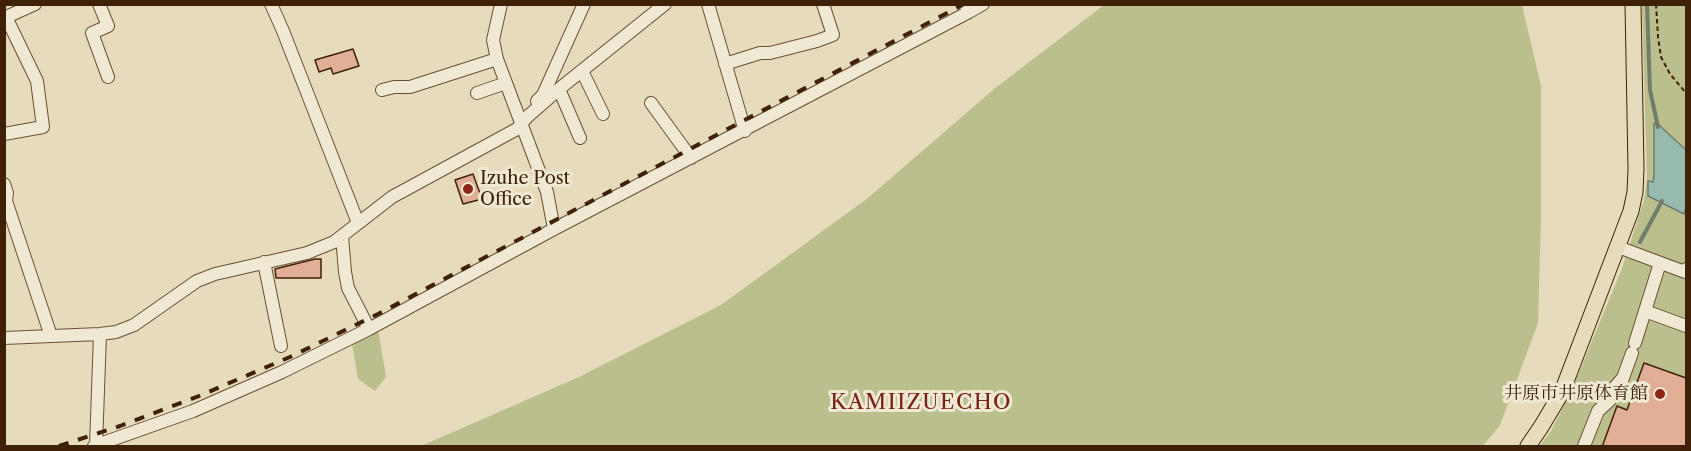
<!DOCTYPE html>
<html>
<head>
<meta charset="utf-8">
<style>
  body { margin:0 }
  #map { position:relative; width:1691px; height:451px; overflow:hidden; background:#e6dbbc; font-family:"Libre Caslon Text",serif }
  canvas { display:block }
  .frame { position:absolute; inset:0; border:6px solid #3f2108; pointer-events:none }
</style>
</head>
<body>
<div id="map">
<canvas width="1691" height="451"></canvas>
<div class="frame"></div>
</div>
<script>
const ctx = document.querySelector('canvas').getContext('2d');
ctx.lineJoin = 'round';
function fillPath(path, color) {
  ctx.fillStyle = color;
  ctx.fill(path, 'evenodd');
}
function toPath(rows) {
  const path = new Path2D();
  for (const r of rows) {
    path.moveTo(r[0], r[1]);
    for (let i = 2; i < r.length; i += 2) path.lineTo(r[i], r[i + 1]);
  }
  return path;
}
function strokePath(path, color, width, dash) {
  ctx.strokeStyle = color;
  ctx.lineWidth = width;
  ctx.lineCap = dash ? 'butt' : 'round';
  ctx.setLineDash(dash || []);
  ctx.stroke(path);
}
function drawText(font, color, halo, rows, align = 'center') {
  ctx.font = font + ' "Libre Caslon Text","Noto Serif JP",serif';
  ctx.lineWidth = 6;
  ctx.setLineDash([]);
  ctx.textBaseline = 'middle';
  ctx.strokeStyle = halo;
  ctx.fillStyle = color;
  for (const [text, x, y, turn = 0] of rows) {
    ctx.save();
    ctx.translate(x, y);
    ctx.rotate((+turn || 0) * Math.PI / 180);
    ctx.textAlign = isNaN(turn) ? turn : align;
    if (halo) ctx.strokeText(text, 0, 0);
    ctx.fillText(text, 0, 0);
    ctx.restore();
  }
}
const green = toPath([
  [1104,5,1522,5,1541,86,1541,217,1538,323,1500,425,1483,446,421,446,579,377,721,305,868,198,994,89],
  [1642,5,1686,5,1686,446,1540,446,1551,431,1570,394,1621,271,1644,200,1647,179],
  [378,329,386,377,375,391,358,379,352,343]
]);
const water = toPath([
  [1654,123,1660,126,1686,150,1686,208,1684,214,1648,196,1648,181,1653,182,1654,176,1654,123]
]);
const stream = toPath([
  [1647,4,1650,90,1658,127],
  [1640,242,1662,201]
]);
const building = toPath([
  [353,49,359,66,333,74,331,68,319,72,315,60,353,49],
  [473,174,482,199,463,204,455,180,473,174],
  [315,259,321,259,321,278,276,278,275,269,315,259],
  [1644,363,1686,378,1686,447,1602,447,1617,406,1627,410,1644,363]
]);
const path = toPath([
  [1656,4,1658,37,1661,57,1670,74,1686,93]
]);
const minor = toPath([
  [99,4,108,26,92,33,108,77],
  [271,4,283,31,358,223],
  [501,4,493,40,497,59,547,192,554,229],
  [708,4,745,131],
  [969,12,983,4],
  [4,18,35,4],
  [725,64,760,53,770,53,817,41,833,35,823,4],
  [582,71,603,114],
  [559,89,580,138],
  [382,90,394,87,410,87,497,59],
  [477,93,506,83],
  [537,101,543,95,584,4],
  [651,103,691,158],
  [4,134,43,127,37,81,6,17],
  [4,184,7,193,6,201,51,336],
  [342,236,345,272,348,288,369,329],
  [1618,247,1685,272,1686,269],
  [264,262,281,346],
  [1645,311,1686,326],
  [4,338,100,334,116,332,134,325,197,281,215,274,307,253,334,242,392,197,517,129,527,117,559,89,665,4],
  [1635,343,1660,263],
  [94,446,193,411,282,372,369,329,554,229,969,12,965,4],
  [96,446,100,334],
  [1584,446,1598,411,1610,400,1615,387,1623,378,1632,353]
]);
const major = toPath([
  [1528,446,1541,427,1562,392,1631,211,1635,192,1636,169,1633,4]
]);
const rail = toPath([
  [59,446,120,426,199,396,290,357,378,314,964,4]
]);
const markers = [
  [468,189,6,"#8f2418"],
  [1660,394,6,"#8f2418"]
];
const poiNames = [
  ["Izuhe Post",480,179],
  ["Office",480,200],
  ["井原市井原体育館",1648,394,"right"]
];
const quarterNames = [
  ["KAMIIZUECHO",921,403]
];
fillPath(green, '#bbbe8d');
fillPath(water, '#96bbae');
strokePath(water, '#737d6c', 1.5);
strokePath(stream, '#737d6c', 4);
fillPath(building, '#e0af95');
strokePath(building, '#3f2108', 1.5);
strokePath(minor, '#695035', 14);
strokePath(major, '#3f2108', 17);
strokePath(path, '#3f2108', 2, [4.5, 3]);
strokePath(minor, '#efe8d3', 12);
strokePath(major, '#e6dbbc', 15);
strokePath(rail, '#3f2108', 4, [10, 10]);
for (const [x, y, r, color] of markers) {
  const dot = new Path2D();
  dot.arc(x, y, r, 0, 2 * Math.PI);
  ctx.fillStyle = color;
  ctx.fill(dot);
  strokePath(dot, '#efe8d3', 2);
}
drawText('18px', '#3f2108', '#efe8d3', poiNames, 'left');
ctx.letterSpacing = '1.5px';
drawText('21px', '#7a1f14', '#efe8d3', quarterNames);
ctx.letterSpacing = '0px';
</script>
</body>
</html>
